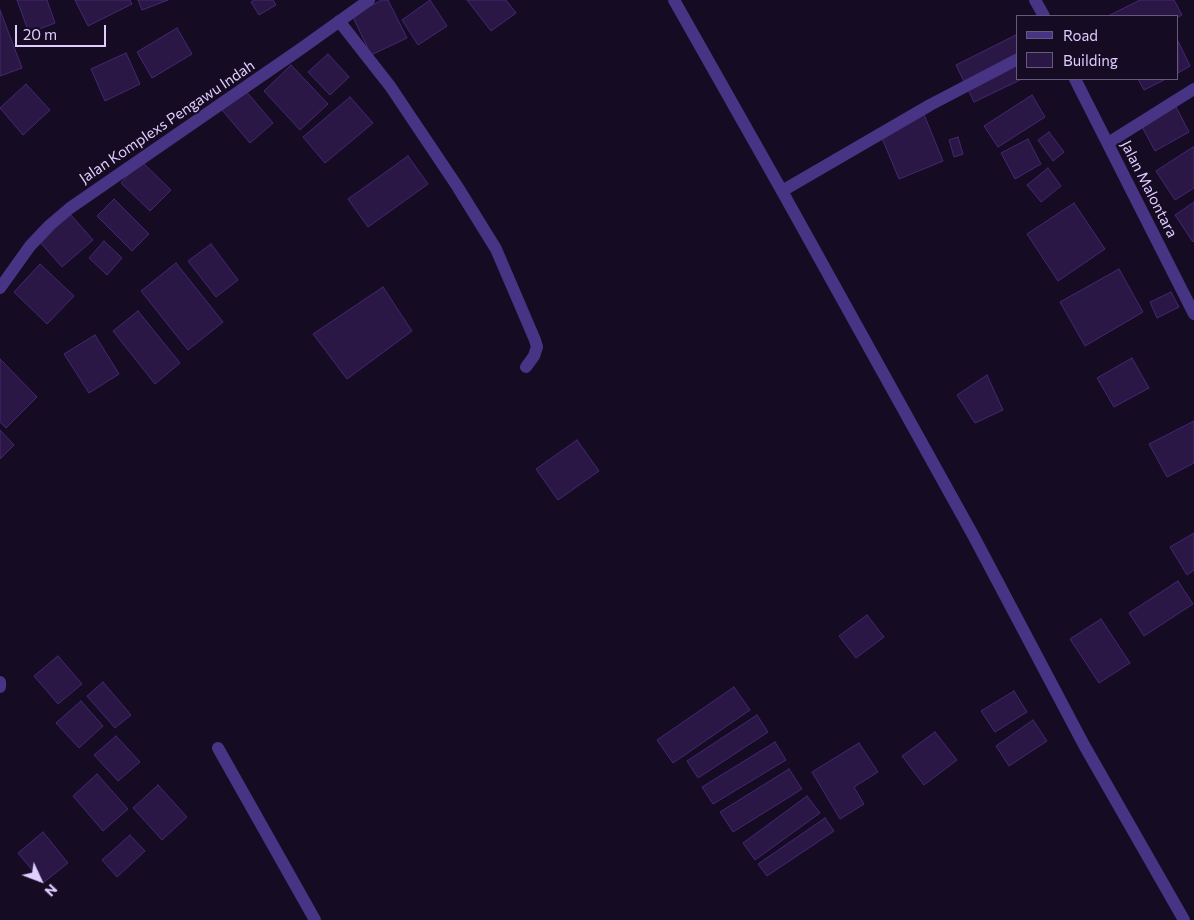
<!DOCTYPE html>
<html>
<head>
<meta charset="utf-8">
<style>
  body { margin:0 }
  #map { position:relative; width:1194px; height:920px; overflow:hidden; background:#150c23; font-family:Commissioner,sans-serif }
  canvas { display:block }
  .legend { position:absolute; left:1016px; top:15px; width:162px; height:65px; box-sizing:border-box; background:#150c23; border:1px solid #655a7b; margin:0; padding:6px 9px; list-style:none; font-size:15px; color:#deceff }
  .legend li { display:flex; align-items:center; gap:10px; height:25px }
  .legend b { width:25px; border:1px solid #655a7b }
  .north { position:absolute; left:15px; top:855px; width:50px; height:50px; -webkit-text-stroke:4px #150c23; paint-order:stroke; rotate:133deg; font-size:14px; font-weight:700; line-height:20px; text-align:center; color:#deceff }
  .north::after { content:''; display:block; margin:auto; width:18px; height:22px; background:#deceff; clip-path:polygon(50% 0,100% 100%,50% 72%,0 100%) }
  .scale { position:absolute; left:15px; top:25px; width:91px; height:22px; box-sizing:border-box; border:2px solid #deceff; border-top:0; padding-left:6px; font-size:15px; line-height:18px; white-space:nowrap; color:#deceff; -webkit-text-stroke:4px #150c23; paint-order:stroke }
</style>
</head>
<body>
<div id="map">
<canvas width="1194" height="920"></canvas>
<ul class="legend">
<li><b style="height:6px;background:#483485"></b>Road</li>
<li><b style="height:14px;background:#2a1745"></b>Building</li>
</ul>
<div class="north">N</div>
<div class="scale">20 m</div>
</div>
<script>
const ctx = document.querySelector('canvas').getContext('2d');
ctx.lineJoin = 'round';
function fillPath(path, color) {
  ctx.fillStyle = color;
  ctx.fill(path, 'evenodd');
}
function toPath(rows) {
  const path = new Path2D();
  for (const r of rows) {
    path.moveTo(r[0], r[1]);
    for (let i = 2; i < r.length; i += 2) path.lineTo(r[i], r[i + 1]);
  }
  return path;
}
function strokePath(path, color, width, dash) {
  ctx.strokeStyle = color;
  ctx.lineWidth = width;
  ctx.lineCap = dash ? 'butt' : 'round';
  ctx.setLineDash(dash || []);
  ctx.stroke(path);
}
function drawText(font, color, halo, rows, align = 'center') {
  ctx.font = font + ' Commissioner,sans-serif';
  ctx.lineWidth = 4;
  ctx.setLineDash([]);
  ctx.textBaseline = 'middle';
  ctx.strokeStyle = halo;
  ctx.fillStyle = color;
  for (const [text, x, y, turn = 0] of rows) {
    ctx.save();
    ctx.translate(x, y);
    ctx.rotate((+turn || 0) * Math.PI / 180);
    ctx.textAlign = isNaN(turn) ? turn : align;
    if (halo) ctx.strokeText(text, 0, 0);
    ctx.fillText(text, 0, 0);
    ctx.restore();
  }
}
const building = toPath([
  [17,0,47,0,55,23,29,33,17,0],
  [75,0,130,0,132,4,88,26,75,0],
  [138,0,168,0,142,10,138,0],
  [254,0,273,0,276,5,259,15,251,2,254,0],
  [382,0,388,0,407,38,371,55,352,15,382,0],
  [430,0,447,26,418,45,402,20,430,0],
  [467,0,506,0,516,13,491,31,467,0],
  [1140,0,1174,0,1182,15,1178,17,1108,16,1140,0],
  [0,10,22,68,0,76,0,10],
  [177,28,192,54,152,78,137,52,177,28],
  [1016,35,1018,38,1018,79,1022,79,974,102,956,65,1016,35],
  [1178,41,1190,66,1178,73,1178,41],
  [126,53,140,84,105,101,91,69,126,53],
  [328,54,349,77,330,95,308,72,328,54],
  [291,65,328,104,300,130,264,91,291,65],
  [1138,79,1166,79,1144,90,1138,79],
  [26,84,50,110,23,135,0,108,26,84],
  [245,90,273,123,250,143,222,110,245,90],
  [1032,95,1045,117,998,147,984,126,1032,95],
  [350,97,373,123,325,163,303,137,350,97],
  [1175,105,1189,132,1155,151,1140,123,1175,105],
  [923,112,943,161,899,179,879,131,923,112],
  [1049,132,1064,152,1053,161,1038,140,1049,132],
  [958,137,963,154,954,157,949,140,958,137],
  [1028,139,1041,164,1015,179,1001,153,1028,139],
  [1193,147,1194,149,1194,188,1175,200,1156,171,1193,147],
  [408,156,428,184,368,227,348,199,408,156],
  [141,161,171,190,150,211,121,183,141,161],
  [1048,168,1061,186,1041,202,1027,185,1048,168],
  [114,199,149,234,132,251,97,216,114,199],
  [1194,202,1194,241,1193,242,1175,215,1194,202],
  [1074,203,1105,249,1058,281,1027,234,1074,203],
  [70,214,93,240,62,267,39,241,70,214],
  [104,241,122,258,107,275,89,258,104,241],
  [211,244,238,280,216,297,188,261,211,244],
  [176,263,223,322,188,350,141,291,176,263],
  [40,264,74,296,47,324,14,292,40,264],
  [1119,269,1143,312,1085,346,1060,302,1119,269],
  [383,287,412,331,347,379,313,334,383,287],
  [1171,292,1179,307,1157,318,1150,302,1171,292],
  [138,311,180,363,155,384,113,331,138,311],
  [95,335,119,374,89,393,64,354,95,335],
  [1132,358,1149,388,1114,407,1097,378,1132,358],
  [0,359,37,397,6,428,0,422,0,359],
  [987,375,1003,410,975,423,957,395,987,375],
  [1194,421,1194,463,1167,477,1149,444,1194,421],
  [0,430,14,445,0,459,0,430],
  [577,440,599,471,558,500,536,469,577,440],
  [1194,533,1194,570,1187,575,1170,547,1194,533],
  [1178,581,1193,604,1144,636,1129,613,1178,581],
  [867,615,884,637,856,658,839,636,867,615],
  [1101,619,1130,663,1099,683,1070,639,1101,619],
  [58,656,82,684,58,704,34,676,58,656],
  [103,682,131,715,115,728,87,696,103,682],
  [734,687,750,710,673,763,657,740,734,687],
  [1014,691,1027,712,995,732,981,711,1014,691],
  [81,701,103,726,79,748,56,723,81,701],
  [757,715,768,732,698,778,687,761,757,715],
  [1033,720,1047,741,1009,766,996,746,1033,720],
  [935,732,957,760,924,785,902,756,935,732],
  [116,736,140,762,118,781,94,755,116,736],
  [775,742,786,760,713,804,702,787,775,742],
  [859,743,878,772,854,787,864,804,840,819,812,772,859,743],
  [789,769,802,789,733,832,720,812,789,769],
  [97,774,128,809,103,831,73,796,97,774],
  [158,785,187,817,162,840,133,808,158,785],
  [807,796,820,813,755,860,743,843,807,796],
  [825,818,834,831,767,876,758,864,825,818],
  [43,832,68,863,43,883,18,853,43,832],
  [130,835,145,851,117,877,102,860,130,835]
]);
const minor = toPath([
  [674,0,782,191,973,535,1084,745,1184,920],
  [1035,0,1044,16],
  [339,21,390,86,457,186,496,249,535,340,537,347,534,356,526,367],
  [1075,79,1194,314],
  [1108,143,1194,89],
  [782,191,930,105,1018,59],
  [0,288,30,246,50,225,70,208,302,48,369,0],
  [0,682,0,687],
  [218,748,315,920]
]);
const streetNames = [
  ["Jalan Komplexs Pengawu Indah",167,122,-34],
  ["Jalan Malontara",1149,189,63]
];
fillPath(building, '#2a1745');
strokePath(building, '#462773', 1);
strokePath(minor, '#483485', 12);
drawText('15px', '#deceff', '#150c23', streetNames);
</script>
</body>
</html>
